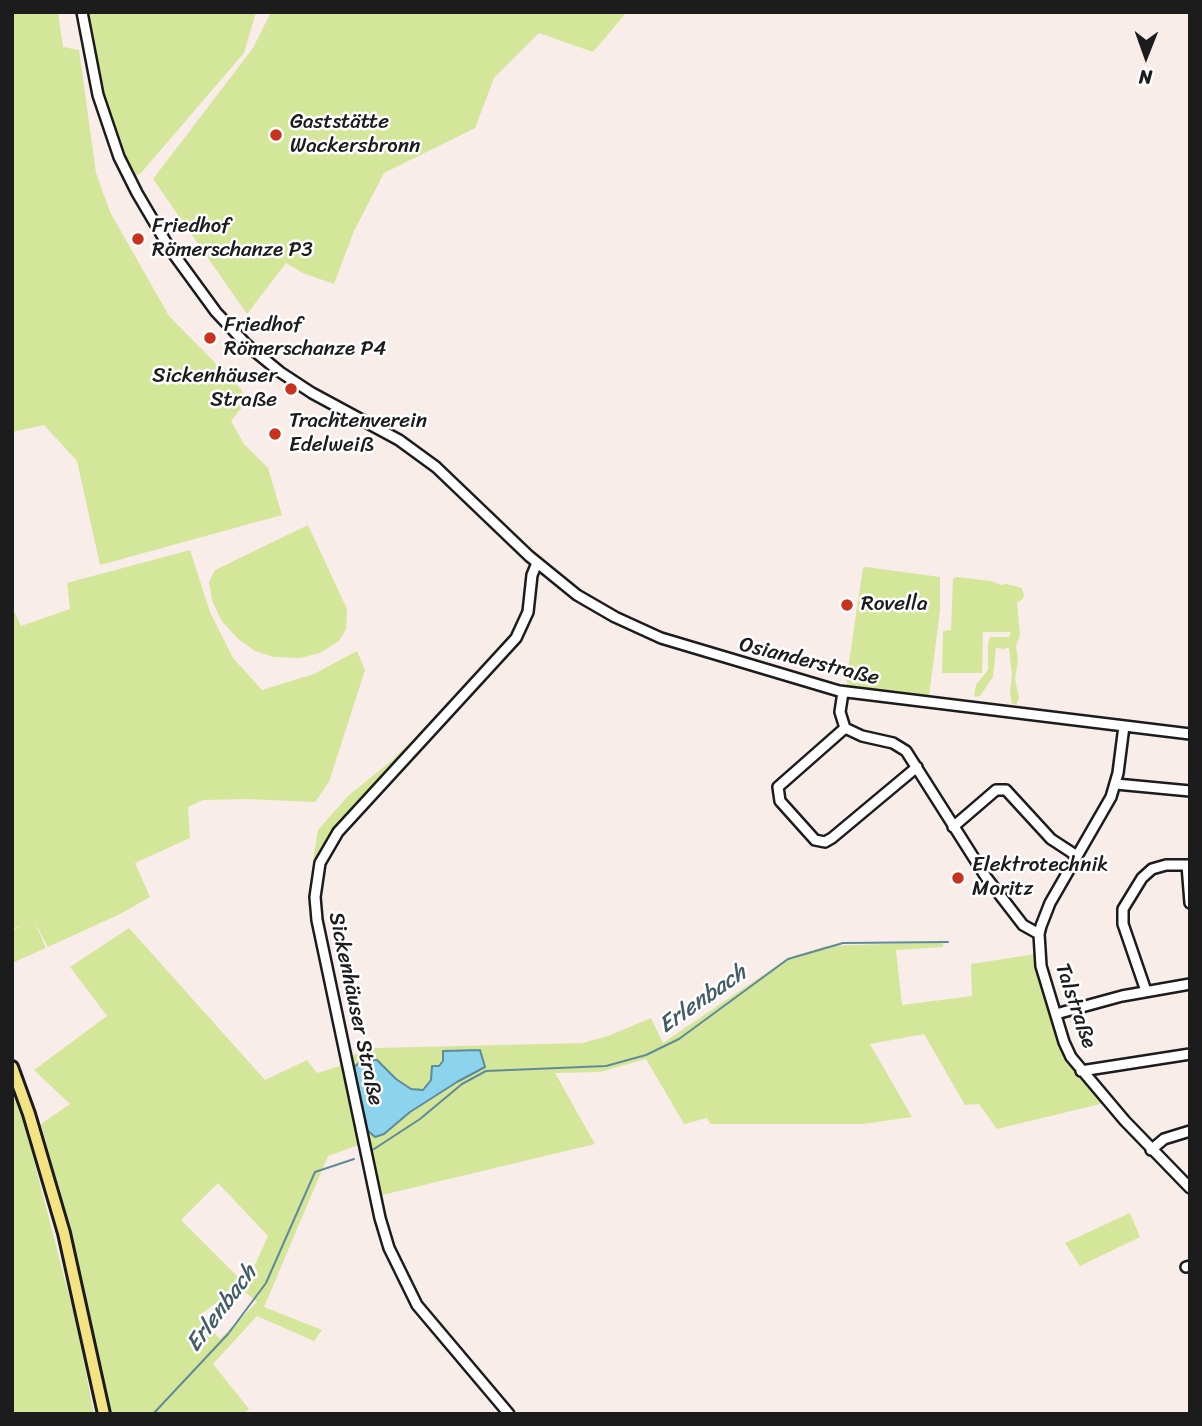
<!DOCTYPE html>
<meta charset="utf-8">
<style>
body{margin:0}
#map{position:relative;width:1202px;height:1426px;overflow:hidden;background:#f8ede9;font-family:Sriracha,sans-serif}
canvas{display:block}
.frame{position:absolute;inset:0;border:14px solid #1c1c1c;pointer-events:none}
.north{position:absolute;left:1111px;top:21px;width:70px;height:70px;-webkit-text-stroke:5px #fff;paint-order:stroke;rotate:181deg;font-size:19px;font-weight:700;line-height:28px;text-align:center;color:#1c1c1c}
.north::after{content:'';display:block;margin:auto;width:24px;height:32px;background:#1c1c1c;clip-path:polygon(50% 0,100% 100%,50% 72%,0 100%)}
</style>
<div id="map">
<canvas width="1202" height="1426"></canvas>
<div class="frame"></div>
<div class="north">N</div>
</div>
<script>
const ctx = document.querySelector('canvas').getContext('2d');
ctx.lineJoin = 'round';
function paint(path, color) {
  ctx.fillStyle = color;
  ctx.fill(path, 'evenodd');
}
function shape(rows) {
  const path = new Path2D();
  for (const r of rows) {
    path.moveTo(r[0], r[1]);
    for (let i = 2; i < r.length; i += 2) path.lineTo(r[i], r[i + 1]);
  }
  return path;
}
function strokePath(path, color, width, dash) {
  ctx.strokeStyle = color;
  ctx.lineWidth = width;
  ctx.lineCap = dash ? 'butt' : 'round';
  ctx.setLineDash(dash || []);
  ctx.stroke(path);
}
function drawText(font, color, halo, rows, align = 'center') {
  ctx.font = font + ' Sriracha,sans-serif';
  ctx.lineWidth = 5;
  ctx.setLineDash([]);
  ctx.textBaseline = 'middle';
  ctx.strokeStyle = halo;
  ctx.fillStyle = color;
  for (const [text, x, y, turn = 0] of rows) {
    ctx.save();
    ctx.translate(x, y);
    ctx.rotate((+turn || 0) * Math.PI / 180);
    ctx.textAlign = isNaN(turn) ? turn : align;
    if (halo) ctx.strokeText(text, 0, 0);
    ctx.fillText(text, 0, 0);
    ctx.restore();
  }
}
const green = shape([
 [12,12,58,12,63,47,79,50,96,173,110,212,169,316,241,389,246,402,231,421,244,444,268,468,282,515,100,565,77,461,44,425,12,432],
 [86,12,256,12,244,53,141,173,136,175,132,172,108,113],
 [271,12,627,12,593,52,539,33,494,78,475,128,384,173,354,231,334,284,303,273,286,263,247,314,153,179,253,48],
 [308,525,347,609,346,629,339,641,320,653,300,658,274,657,255,651,238,639,221,620,212,600,209,582,215,570],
 [190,550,210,612,233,658,262,690,314,674,357,651,365,670,329,782,315,802,248,799,203,800,188,807,190,838,135,863,150,897,122,913,48,947,34,921,46,948,12,963,12,930,22,926,12,929,12,607,21,626,70,609,67,583],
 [866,567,940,577,940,610,929,696,890,694,847,687,847,675,863,568],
 [956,577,991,581,1001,585,1006,584,1022,588,1024,596,1022,600,1017,602,1020,635,1016,646,1018,660,1015,679,1019,698,1016,705,1012,703,1010,694,1012,675,1009,647,1004,649,996,648,993,677,980,696,975,697,974,694,976,685,988,670,988,644,990,637,1009,637,1011,632,983,632,982,673,942,673,943,631,951,630,953,579],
 [433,728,344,823,320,863,313,861,318,830,348,796,391,761,417,736],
 [129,928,265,1080,307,1060,317,1073,340,1066,339,1060,374,1048,583,1043,608,1036,651,1018,663,1043,788,958,826,946,943,942,943,947,896,950,902,1005,972,996,971,964,1036,954,1079,1074,1104,1103,997,1129,979,1104,965,1105,924,1034,870,1044,912,1117,863,1124,710,1124,707,1118,684,1124,646,1059,600,1072,555,1073,595,1144,378,1196,367,1142,328,1156,264,1307,322,1330,314,1341,257,1316,213,1364,249,1409,243,1414,109,1414,70,1235,41,1124,70,1104,34,1070,107,1016,70,967],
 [218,1183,268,1236,246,1285,181,1220],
 [239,1287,257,1302,220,1339,198,1316],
 [12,1087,22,1115,76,1322,94,1414,12,1414],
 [1130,1213,1140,1237,1080,1266,1065,1243]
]);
const water = shape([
 [480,1050,485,1067,457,1082,410,1112,384,1134,375,1137,367,1130,354,1067,363,1060,377,1060,396,1079,411,1089,423,1090,431,1080,432,1066,439,1066,443,1061,443,1051,480,1050]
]);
const stream = shape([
 [371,1151,420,1119,462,1084,486,1071,606,1066,646,1055,679,1039,788,959,843,943,948,942],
 [153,1414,228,1334,266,1283,315,1172,354,1159]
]);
const minor = shape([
 [82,12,98,95,119,157,137,193,170,249,216,312,247,345,280,372,312,393,399,440,436,467,529,556,577,595,615,617,661,638,839,691,1190,734],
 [843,692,840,712,845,728,862,736,893,743,906,751,986,877,1023,925,1039,934],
 [1124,726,1118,773,1111,797,1050,903,1041,926,1039,934,1041,966,1064,1042,1071,1057,1125,1121,1190,1188],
 [845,728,778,787,780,801,815,840,825,842,832,838,917,767],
 [1116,784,1190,791],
 [953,827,996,790,1006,790,1051,839,1077,856],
 [1187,865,1190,903],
 [1146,991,1123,924,1123,909,1142,878,1152,869,1166,865,1190,865],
 [1056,1014,1122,996,1190,984],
 [1081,1071,1190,1054],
 [1151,1150,1164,1139,1190,1131],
 [1186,1267,1190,1266],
 [509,1414,417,1305,389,1248,380,1218,317,920,315,897,320,863,338,832,516,638,528,612,532,575,537,563]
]);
const major = shape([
 [12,1067,29,1114,64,1233,104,1414]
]);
const markers = [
 [276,135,7,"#c8321e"],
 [138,239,7,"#c8321e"],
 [210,338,7,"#c8321e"],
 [291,389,7,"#c8321e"],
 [275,434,7,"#c8321e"],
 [847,605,7,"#c8321e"],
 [958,878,7,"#c8321e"]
];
const poiNames = [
 ["Gaststätte",290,123],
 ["Wackersbronn",290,147],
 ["Friedhof",152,227],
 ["Römerschanze P3",152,251],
 ["Friedhof",224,326],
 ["Römerschanze P4",224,350],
 ["Sickenhäuser",277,377,"right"],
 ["Straße",277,401,"right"],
 ["Trachtenverein",289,422],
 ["Edelweiß",289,446],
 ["Rovella",861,605],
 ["Elektrotechnik",972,866],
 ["Moritz",972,890]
];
const streetNames = [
 ["Osianderstraße",809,662,14],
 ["Talstraße",1075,1006,71],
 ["Sickenhäuser Straße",355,1009,78]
];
const waterNames = [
 ["Erlenbach",703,1000,-35],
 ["Erlenbach",222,1309,-53]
];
paint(green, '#d4e69a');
paint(water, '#8cd3ed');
strokePath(water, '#5f8a99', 2);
strokePath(stream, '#5f8a99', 2);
strokePath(minor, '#1c1c1c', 14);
strokePath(major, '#1c1c1c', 16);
strokePath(minor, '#fff', 9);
strokePath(major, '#f4e382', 10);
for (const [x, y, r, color] of markers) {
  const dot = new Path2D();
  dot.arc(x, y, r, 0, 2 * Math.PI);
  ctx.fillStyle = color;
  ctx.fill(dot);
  strokePath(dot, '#fff', 2.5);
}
drawText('21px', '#1c1c1c', '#fff', poiNames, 'left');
drawText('21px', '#1c1c1c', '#fff', streetNames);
drawText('italic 23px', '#435c65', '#fff', waterNames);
</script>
